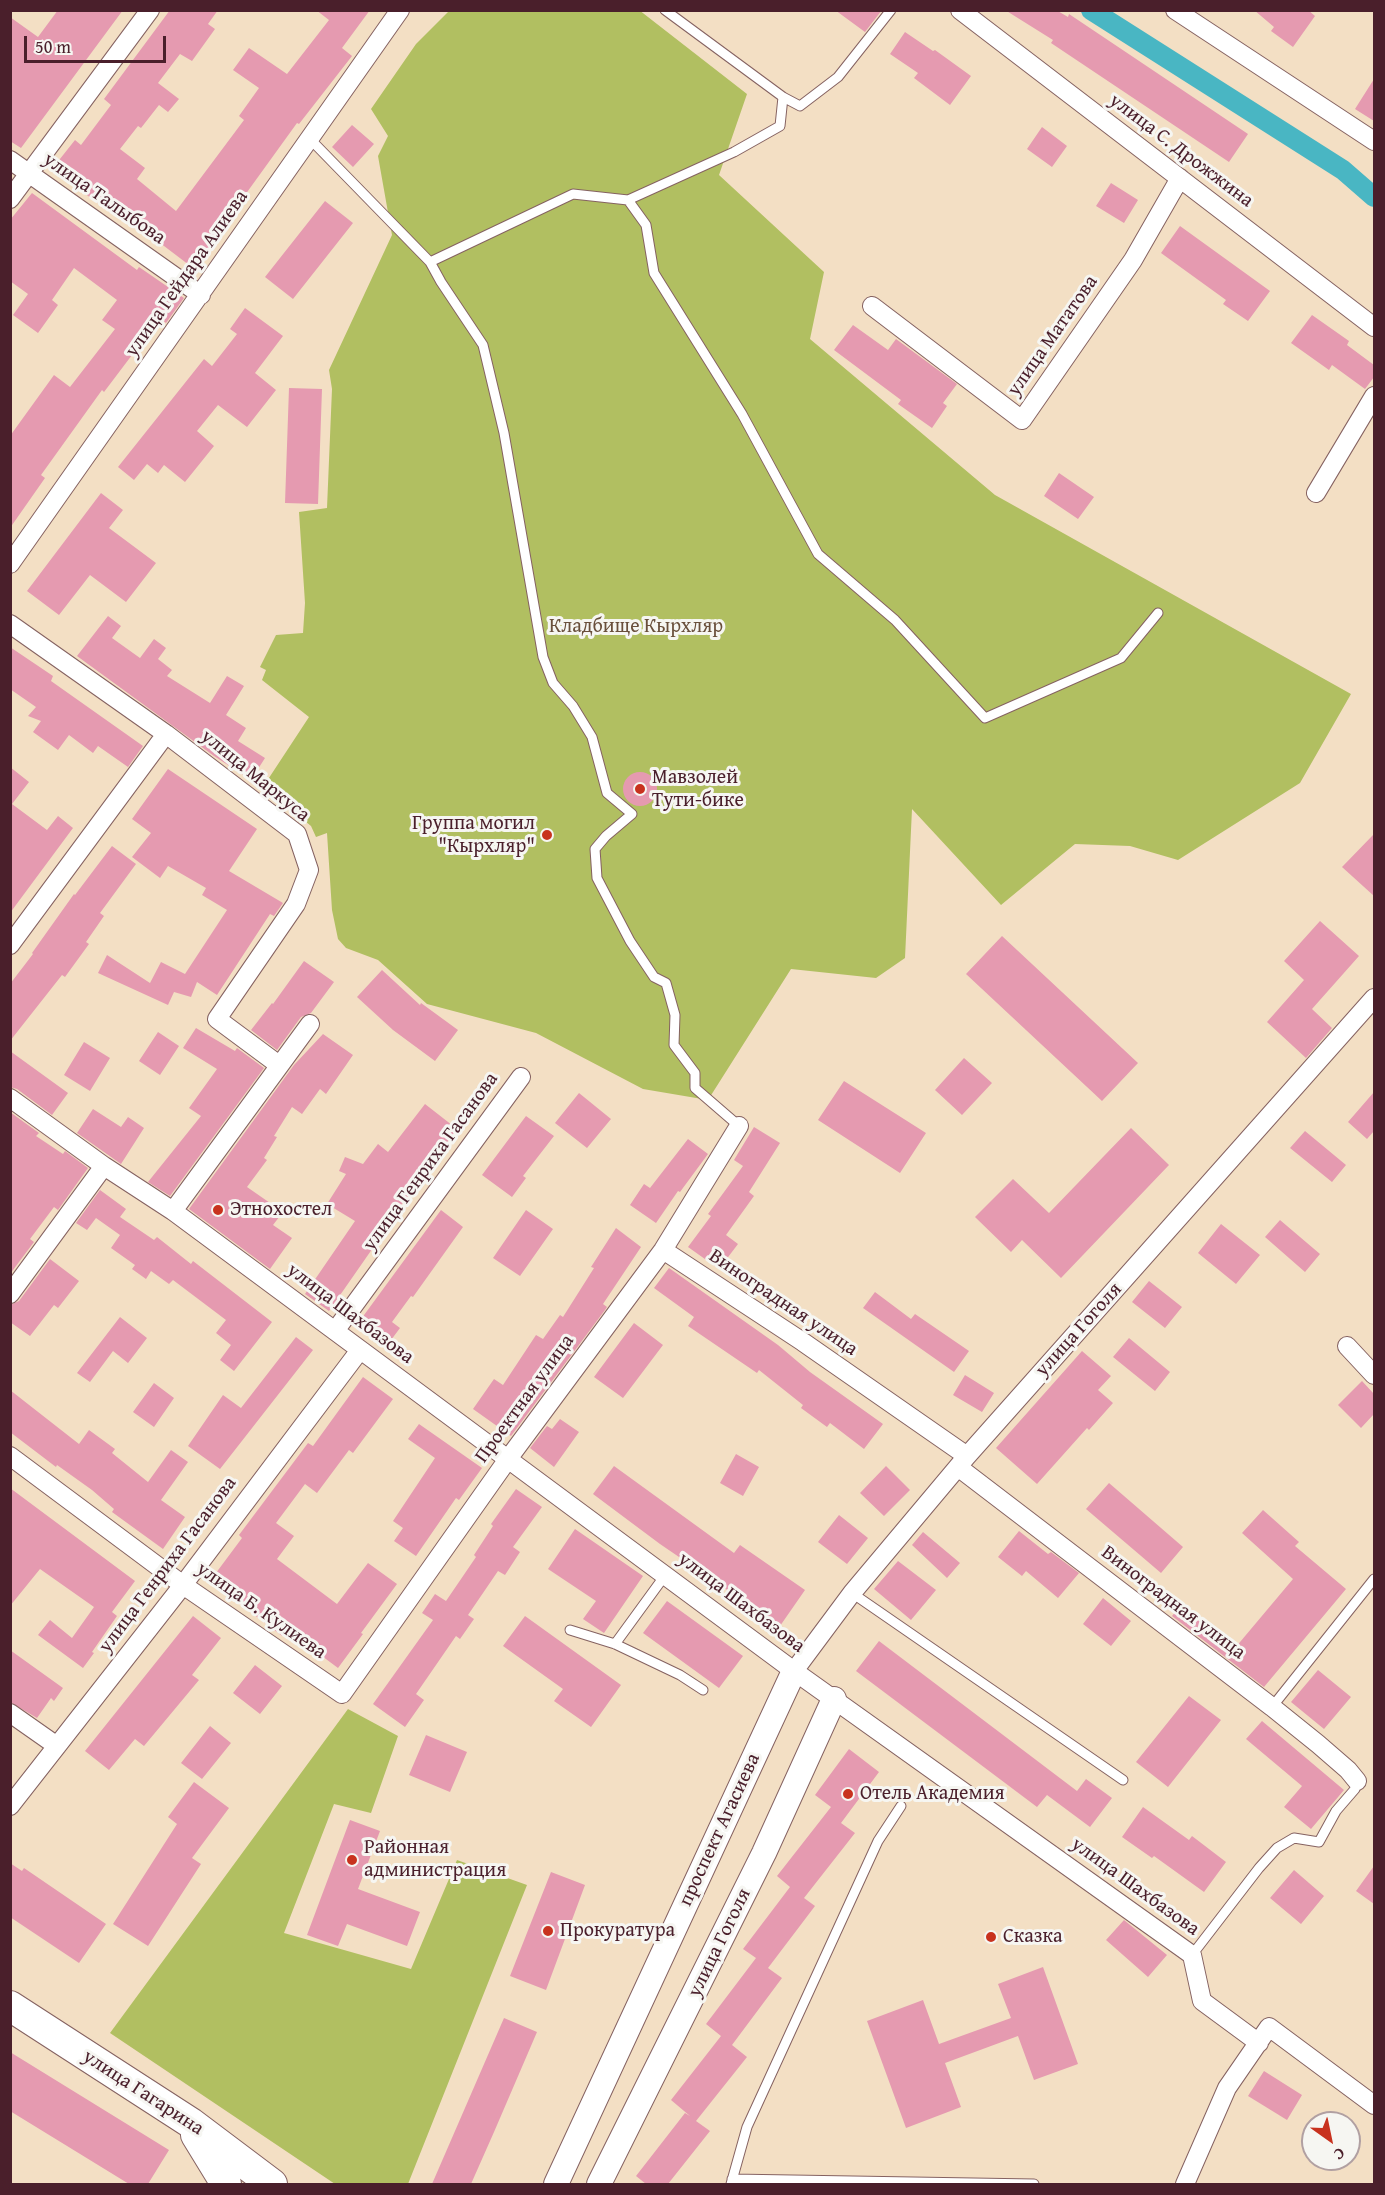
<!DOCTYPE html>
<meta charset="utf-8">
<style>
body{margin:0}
#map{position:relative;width:1385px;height:2195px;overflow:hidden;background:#f3dfc4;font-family:"Gentium Book Plus",serif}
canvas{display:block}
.frame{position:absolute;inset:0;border:12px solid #4a1f2b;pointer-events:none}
.north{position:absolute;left:1301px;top:2111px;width:60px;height:60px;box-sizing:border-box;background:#f6f6f2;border:2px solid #b1a0a2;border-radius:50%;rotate:147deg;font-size:16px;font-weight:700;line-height:24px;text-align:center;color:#4a1f2b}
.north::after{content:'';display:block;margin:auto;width:21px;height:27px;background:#c8321e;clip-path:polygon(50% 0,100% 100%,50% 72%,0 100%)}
.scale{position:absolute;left:24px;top:36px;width:142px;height:27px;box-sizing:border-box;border:3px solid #4a1f2b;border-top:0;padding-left:8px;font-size:18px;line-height:21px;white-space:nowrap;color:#4a1f2b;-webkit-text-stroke:4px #f6f6f2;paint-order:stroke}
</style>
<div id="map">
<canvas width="1385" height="2195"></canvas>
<div class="frame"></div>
<div class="north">С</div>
<div class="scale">50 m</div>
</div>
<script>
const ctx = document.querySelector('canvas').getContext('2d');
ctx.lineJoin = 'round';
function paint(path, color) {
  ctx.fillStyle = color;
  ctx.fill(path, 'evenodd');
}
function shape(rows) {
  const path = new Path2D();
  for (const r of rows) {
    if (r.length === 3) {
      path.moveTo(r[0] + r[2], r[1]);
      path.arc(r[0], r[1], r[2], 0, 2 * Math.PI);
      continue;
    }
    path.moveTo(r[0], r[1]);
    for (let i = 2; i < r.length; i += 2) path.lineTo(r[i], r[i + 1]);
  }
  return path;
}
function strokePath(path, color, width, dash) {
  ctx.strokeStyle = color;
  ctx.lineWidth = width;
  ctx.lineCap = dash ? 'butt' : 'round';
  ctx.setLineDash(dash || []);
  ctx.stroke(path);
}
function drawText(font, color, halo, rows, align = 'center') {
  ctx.font = font + ' "Gentium Book Plus",serif';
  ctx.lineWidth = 6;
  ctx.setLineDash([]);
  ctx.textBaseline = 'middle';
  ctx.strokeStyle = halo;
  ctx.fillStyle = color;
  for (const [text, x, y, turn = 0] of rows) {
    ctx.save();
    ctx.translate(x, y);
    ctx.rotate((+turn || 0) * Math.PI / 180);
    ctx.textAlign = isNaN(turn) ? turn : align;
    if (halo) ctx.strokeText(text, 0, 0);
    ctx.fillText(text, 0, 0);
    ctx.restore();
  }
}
const green = shape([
 [639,10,747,94,719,175,824,272,810,339,995,495,1351,694,1300,783,1178,860,1130,846,1075,844,1001,905,912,809,905,958,876,978,791,969,708,1100,643,1089,536,1033,427,1004,378,960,346,948,338,939,332,910,327,833,316,837,311,826,263,787,309,717,262,680,266,670,260,667,276,635,303,633,305,603,299,512,327,508,332,389,329,370,392,235,378,156,388,136,371,109,416,44,449,11],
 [348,1709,398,1736,371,1813,334,1804,284,1933,411,1969,457,1860,527,1885,408,2184,335,2184,110,2033]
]);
const canal = shape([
 [1091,10,1343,170,1374,197]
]);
const building = shape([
 [58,10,123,10,21,148,10,141,10,17,38,37],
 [170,10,218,10,208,24,215,29,192,61,180,54,158,83,179,99,168,112,159,105,141,128,138,126,120,149,145,168,137,179,176,211,244,120,239,116,259,88,233,70,249,48,287,74,329,20,316,10,370,10,342,48,352,56,299,124,297,123,245,195,218,234,219,235,193,268,114,208,111,213,52,169,75,140,81,145,111,105,104,99],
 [835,10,882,10,865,32],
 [1005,10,1056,10,1068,17,1069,14,1248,134,1229,162,1051,43,1053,40],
 [1254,10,1308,10,1315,16,1293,47,1271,31,1274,27],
 [905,32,933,51,935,50,971,76,950,105,914,78,918,73,890,54],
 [1374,79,1374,121,1355,109],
 [352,125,374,144,353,167,332,147],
 [1042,127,1067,146,1052,167,1027,149],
 [1111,183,1138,200,1124,223,1096,206],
 [32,193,137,270,139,267,184,298,166,323,160,318,104,392,102,390,41,475,45,478,10,528,10,436,54,375,70,387,115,329,102,320,117,300,74,268,52,300,58,305,38,333,13,315,28,294,10,281,10,220],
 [325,201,353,223,293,299,265,277],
 [1180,226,1270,291,1248,321,1223,304,1226,300,1161,253],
 [245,308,283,336,255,373,276,390,247,427,218,405,197,431,214,446,185,482,164,465,158,473,147,464,134,480,118,467,204,359,212,366,237,334,230,329],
 [1312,315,1349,341,1347,345,1374,365,1374,377,1365,389,1332,365,1329,370,1291,343],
 [853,325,888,350,896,339,957,384,943,403,947,406,932,428,898,404,901,400,834,350],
 [289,388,322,389,318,504,285,503],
 [1059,473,1094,497,1078,519,1044,496],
 [101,493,123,510,109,528,156,563,126,602,90,575,59,615,27,591],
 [108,616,121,626,112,638,140,658,154,639,166,648,158,659,172,670,167,676,210,703,227,676,244,686,226,715,246,728,238,741,265,758,251,780,214,756,77,656],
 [10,647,53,676,51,681,143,746,128,767,98,746,93,753,69,735,58,750,33,732,41,721,28,716,36,707,10,689],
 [10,767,29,782,12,804,47,830,58,816,73,828,10,913],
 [168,769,257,829,229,871,283,903,274,916,270,914,217,995,197,982,191,997,174,992,168,1005,98,973,107,955,150,983,161,962,185,974,227,910,202,895,206,888,168,866,160,878,132,857,151,833,132,819],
 [640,789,17],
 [1374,834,1374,896,1342,867],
 [112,846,136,864,100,913,104,916,86,942,89,944,65,977,62,975,10,1041,10,984,33,954,32,953,74,894,75,895],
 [1320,921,1359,956,1312,1009,1332,1028,1306,1058,1267,1022,1304,980,1284,961],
 [1002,936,1138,1063,1102,1101,966,974],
 [304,961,334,982,311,1013,301,1017,277,1050,251,1030,272,1003,273,1004],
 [382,970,420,1005,421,1003,458,1030,435,1061,393,1030,357,997],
 [196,1028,235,1051,237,1048,264,1068,170,1196,148,1182,201,1116,189,1108,217,1069,183,1048],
 [158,1032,179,1046,160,1075,139,1061],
 [323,1034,353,1055,326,1094,320,1089,302,1114,292,1107,274,1136,277,1137,264,1158,267,1160,247,1187,283,1212,273,1225,292,1238,270,1269,189,1209,294,1065],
 [84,1042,110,1058,90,1091,64,1075],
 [10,1051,68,1093,52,1115,17,1089,10,1087],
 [964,1058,992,1083,962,1115,935,1090],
 [844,1081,926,1133,900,1173,818,1120],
 [1374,1092,1374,1131,1367,1139,1348,1122],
 [579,1093,611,1119,587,1148,555,1123],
 [425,1104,457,1129,399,1208,400,1209,329,1311,305,1294,355,1221,327,1204,346,1174,339,1171,345,1157,363,1164,378,1144,388,1152],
 [93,1109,121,1127,128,1117,144,1128,121,1164,77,1133],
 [10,1112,39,1133,36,1136,63,1154,65,1151,88,1168,58,1210,54,1207,30,1239,34,1242,10,1274],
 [526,1116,554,1136,523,1176,526,1178,512,1197,482,1175],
 [754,1127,780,1143,749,1192,754,1196,726,1235,738,1244,719,1269,688,1247,711,1216,708,1214,743,1166,734,1160],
 [1131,1128,1169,1165,1061,1278,1022,1240,1011,1252,975,1217,1013,1179,1049,1213],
 [1305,1131,1346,1165,1332,1182,1290,1148],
 [688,1139,708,1154,680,1192,678,1191,656,1223,630,1205,644,1184,650,1188],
 [100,1190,126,1209,120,1217,154,1240,157,1237,191,1264,193,1261,272,1322,234,1371,220,1360,231,1345,216,1333,226,1320,173,1280,169,1284,151,1271,146,1279,132,1269,135,1265,111,1248,120,1235,96,1218,87,1230,76,1223],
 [441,1210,463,1227,413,1297,411,1296,392,1322,400,1328,391,1340,383,1334,378,1341,356,1326],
 [526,1210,553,1229,520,1276,493,1258],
 [1280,1220,1320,1254,1305,1272,1265,1237],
 [1221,1224,1260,1255,1236,1284,1198,1253],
 [616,1228,641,1247,603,1304,607,1307,605,1310,511,1436,473,1409,494,1379,503,1385,536,1335,543,1339,560,1315,563,1317,594,1268,591,1267],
 [50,1259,79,1281,58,1308,54,1305,30,1336,10,1322,10,1305,19,1301],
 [669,1268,778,1345,810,1372,883,1424,864,1449,830,1423,827,1427,801,1408,803,1405,759,1370,757,1373,688,1326,694,1317,654,1288],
 [1149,1281,1182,1307,1165,1328,1132,1302],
 [875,1292,911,1319,915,1314,969,1351,954,1372,863,1308],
 [120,1317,147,1338,128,1363,113,1351,90,1382,77,1373],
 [634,1323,663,1345,623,1398,594,1377],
 [296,1337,313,1350,220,1469,188,1446,223,1395,241,1408],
 [1129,1338,1170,1372,1155,1391,1113,1357],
 [1082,1351,1111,1376,1098,1390,1113,1403,1089,1430,1087,1428,1037,1484,996,1448],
 [965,1375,994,1393,982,1412,953,1395],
 [363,1377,393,1399,353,1453,349,1450,317,1493,305,1484,276,1523,294,1536,277,1559,337,1604,368,1563,397,1584,361,1633,363,1634,338,1668,287,1630,282,1636,210,1581,242,1538,239,1535,308,1443,313,1446],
 [1362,1381,1374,1394,1374,1414,1361,1428,1338,1405],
 [154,1383,174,1398,154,1427,133,1412],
 [10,1390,79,1444,89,1430,115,1449,112,1453,148,1482,171,1450,188,1462,161,1500,185,1517,163,1549,112,1512,114,1509,92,1490,57,1465,56,1467,10,1432],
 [560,1419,579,1432,554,1467,530,1448,547,1426,552,1429],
 [419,1424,482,1468,459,1500,456,1498,416,1556,394,1541,403,1528,393,1521,435,1458,408,1439],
 [736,1454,759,1467,743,1496,720,1483],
 [614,1466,734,1553,740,1545,805,1590,780,1626,660,1544,593,1494],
 [886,1466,910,1490,884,1516,860,1493],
 [1109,1483,1183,1547,1161,1573,1086,1509],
 [10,1488,135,1581,112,1612,117,1616,92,1652,94,1653,83,1668,38,1635,50,1620,72,1638,94,1607,40,1569,10,1606],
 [516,1489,542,1507,513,1547,520,1552,505,1575,498,1571,468,1615,474,1619,460,1639,456,1636,416,1694,424,1700,405,1727,373,1704,433,1620,422,1613,435,1594,446,1601,476,1557,474,1555,493,1526,491,1524],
 [1263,1510,1299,1542,1295,1546,1346,1589,1264,1687,1172,1616,1182,1604,1235,1648,1293,1579,1242,1533],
 [839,1515,868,1538,847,1564,818,1542],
 [575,1529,643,1576,604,1633,583,1619,596,1601,548,1569],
 [1019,1531,1048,1554,1051,1552,1079,1573,1058,1598,1026,1571,1022,1576,998,1557],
 [923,1532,960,1563,947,1578,912,1545],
 [898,1561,936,1590,911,1620,874,1589],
 [1103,1598,1131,1621,1111,1646,1083,1624],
 [667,1601,743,1656,719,1688,643,1633],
 [193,1616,221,1638,192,1675,199,1680,144,1746,135,1739,109,1770,85,1751],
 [525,1616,621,1685,591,1727,554,1701,563,1689,503,1646],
 [879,1641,1077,1791,1086,1779,1112,1798,1090,1827,1047,1795,1037,1807,856,1671],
 [10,1650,63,1688,54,1701,51,1698,37,1718,10,1702],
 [255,1665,282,1686,260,1714,233,1693],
 [1318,1670,1351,1697,1324,1729,1291,1702],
 [1189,1696,1221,1720,1168,1787,1136,1762],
 [1262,1721,1344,1790,1311,1829,1284,1807,1302,1786,1246,1739],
 [210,1726,231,1743,202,1779,181,1763],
 [426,1735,467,1752,450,1792,409,1775],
 [849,1749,879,1772,841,1823,855,1833,804,1898,815,1906,768,1968,782,1978,732,2045,747,2057,696,2121,710,2131,668,2184,646,2184,636,2176,685,2113,690,2116,671,2100,721,2036,706,2024,756,1958,743,1949,790,1887,777,1876,831,1807,815,1795],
 [194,1782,229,1808,192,1858,201,1864,148,1946,113,1924,177,1824,168,1817],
 [1143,1807,1189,1840,1192,1836,1226,1862,1204,1892,1154,1856,1152,1858,1122,1837],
 [350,1820,380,1831,358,1889,420,1912,407,1946,347,1924,338,1946,307,1935],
 [10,1863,22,1871,24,1868,106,1924,79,1963,10,1917],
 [1374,1866,1374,1904,1356,1891],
 [1294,1870,1324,1896,1301,1924,1270,1898],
 [551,1872,585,1885,546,1990,510,1976],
 [1124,1920,1167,1955,1148,1977,1106,1940],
 [1043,1967,1078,2064,1034,2080,1018,2036,945,2063,961,2107,906,2128,867,2021,923,2000,939,2044,1011,2018,998,1984],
 [504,2018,537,2032,494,2132,471,2184,432,2184],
 [10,2052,169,2150,148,2184,129,2184,10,2111],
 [1264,2071,1302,2095,1287,2120,1248,2096]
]);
const service = shape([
 [665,10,783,97],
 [310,139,430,262,573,194,628,200,734,152,780,126,783,97,800,106,838,77,891,10],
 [628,200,646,225,654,273,742,414,818,554,895,620,985,718,1121,658,1158,613],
 [430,262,441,282,483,345,504,433,543,657,553,683,573,706,592,737,607,793,632,814,606,836,595,849,597,878,630,941,654,977,666,983,675,1015,674,1045,695,1073,695,1088,739,1126],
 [852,1593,1123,1780],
 [570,1630,615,1644,680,1675,703,1690],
 [615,1644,666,1574],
 [1272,1707,1374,1579],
 [1192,1955,1259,1868,1277,1848,1294,1838,1319,1842,1336,1811,1355,1789,1357,1781],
 [732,2179,1034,2184],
 [731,2184,747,2127,878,1841,901,1806]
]);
const minor = shape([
 [960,10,1374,327],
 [1175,10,1374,141],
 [10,160,201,295],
 [10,199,150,10],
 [872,306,1022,420,1133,260,1180,178],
 [1316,493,1374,396],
 [10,564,400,10],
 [10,624,166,734,297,834,309,870,296,904,217,1019,279,1065],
 [10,945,166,734],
 [10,1098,104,1166,173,1211,794,1671,1192,1955,1202,2001,1259,2043],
 [173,1211,310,1024],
 [663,1250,803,1342,967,1456],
 [10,1294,104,1166],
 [335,1331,521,1077],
 [1347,1346,1374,1375],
 [10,1456,183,1585,342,1694,508,1459,663,1250,739,1126],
 [958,1467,1272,1707,1318,1744,1348,1770,1357,1781],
 [794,1671,852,1593,967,1456,1374,998],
 [10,1713,57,1746],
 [10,1806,183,1585,360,1350],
 [1185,2184,1227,2088,1269,2027,1374,2105]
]);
const tertiary = shape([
 [556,2184,794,1671],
 [599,2184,764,1853,834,1699]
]);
const primary = shape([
 [10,2006,191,2123,272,2184],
 [196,2135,226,2184]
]);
const markers = [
 [640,789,6,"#c8321e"],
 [547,835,6,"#c8321e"],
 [218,1210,6,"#c8321e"],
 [848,1794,6,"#c8321e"],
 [352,1860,6,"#c8321e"],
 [548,1931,6,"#c8321e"],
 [991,1937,6,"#c8321e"]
];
const streetNames = [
 ["улица С. Дрожжина",1181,151,37],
 ["улица Талыбова",104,199,35],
 ["улица Гейдара Алиева",187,274,-55],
 ["улица Мататова",1053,336,-55],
 ["улица Маркуса",255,776,39],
 ["улица Генриха Гасанова",431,1162,-54],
 ["Виноградная улица",783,1303,34],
 ["улица Шахбазова",350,1314,37],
 ["улица Гоголя",1079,1330,-48],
 ["Проектная улица",525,1399,-54],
 ["улица Генриха Гасанова",168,1565,-53],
 ["улица Шахбазова",741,1603,37],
 ["Виноградная улица",1173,1603,37],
 ["улица Б. Кулиева",261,1611,35],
 ["проспект Агасиева",720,1830,-65],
 ["улица Шахбазова",1135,1887,36],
 ["улица Гоголя",720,1943,-64],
 ["улица Гагарина",143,2093,33]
];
const parkNames = [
 ["Кладбище Кырхляр",636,627]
];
const poiNames = [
 ["Мавзолей",652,778],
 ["Тути-бике",652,801],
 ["Группа могил",535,824,"right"],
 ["\"Кырхляр\"",535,847,"right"],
 ["Этнохостел",230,1210],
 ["Отель Академия",860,1794],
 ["Районная",364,1848],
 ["администрация",364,1871],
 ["Прокуратура",560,1931],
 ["Сказка",1003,1937]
];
paint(green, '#b1bf61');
strokePath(canal, '#49b6c3', 20);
paint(building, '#e59ab0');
strokePath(service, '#856261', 11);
strokePath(minor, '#856261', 20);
strokePath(tertiary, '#856261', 26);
strokePath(primary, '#856261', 32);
strokePath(service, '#fff', 9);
strokePath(minor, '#fff', 18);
strokePath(tertiary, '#fff', 24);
strokePath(primary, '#fff', 30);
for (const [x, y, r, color] of markers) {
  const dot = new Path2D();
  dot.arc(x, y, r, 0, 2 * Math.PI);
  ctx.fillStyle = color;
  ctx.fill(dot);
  strokePath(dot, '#f6f6f2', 2);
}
drawText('20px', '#4a1f2b', '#f6f6f2', streetNames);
drawText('20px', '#694f3b', '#f6f6f2', parkNames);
drawText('20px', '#4a1f2b', '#f6f6f2', poiNames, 'left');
</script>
